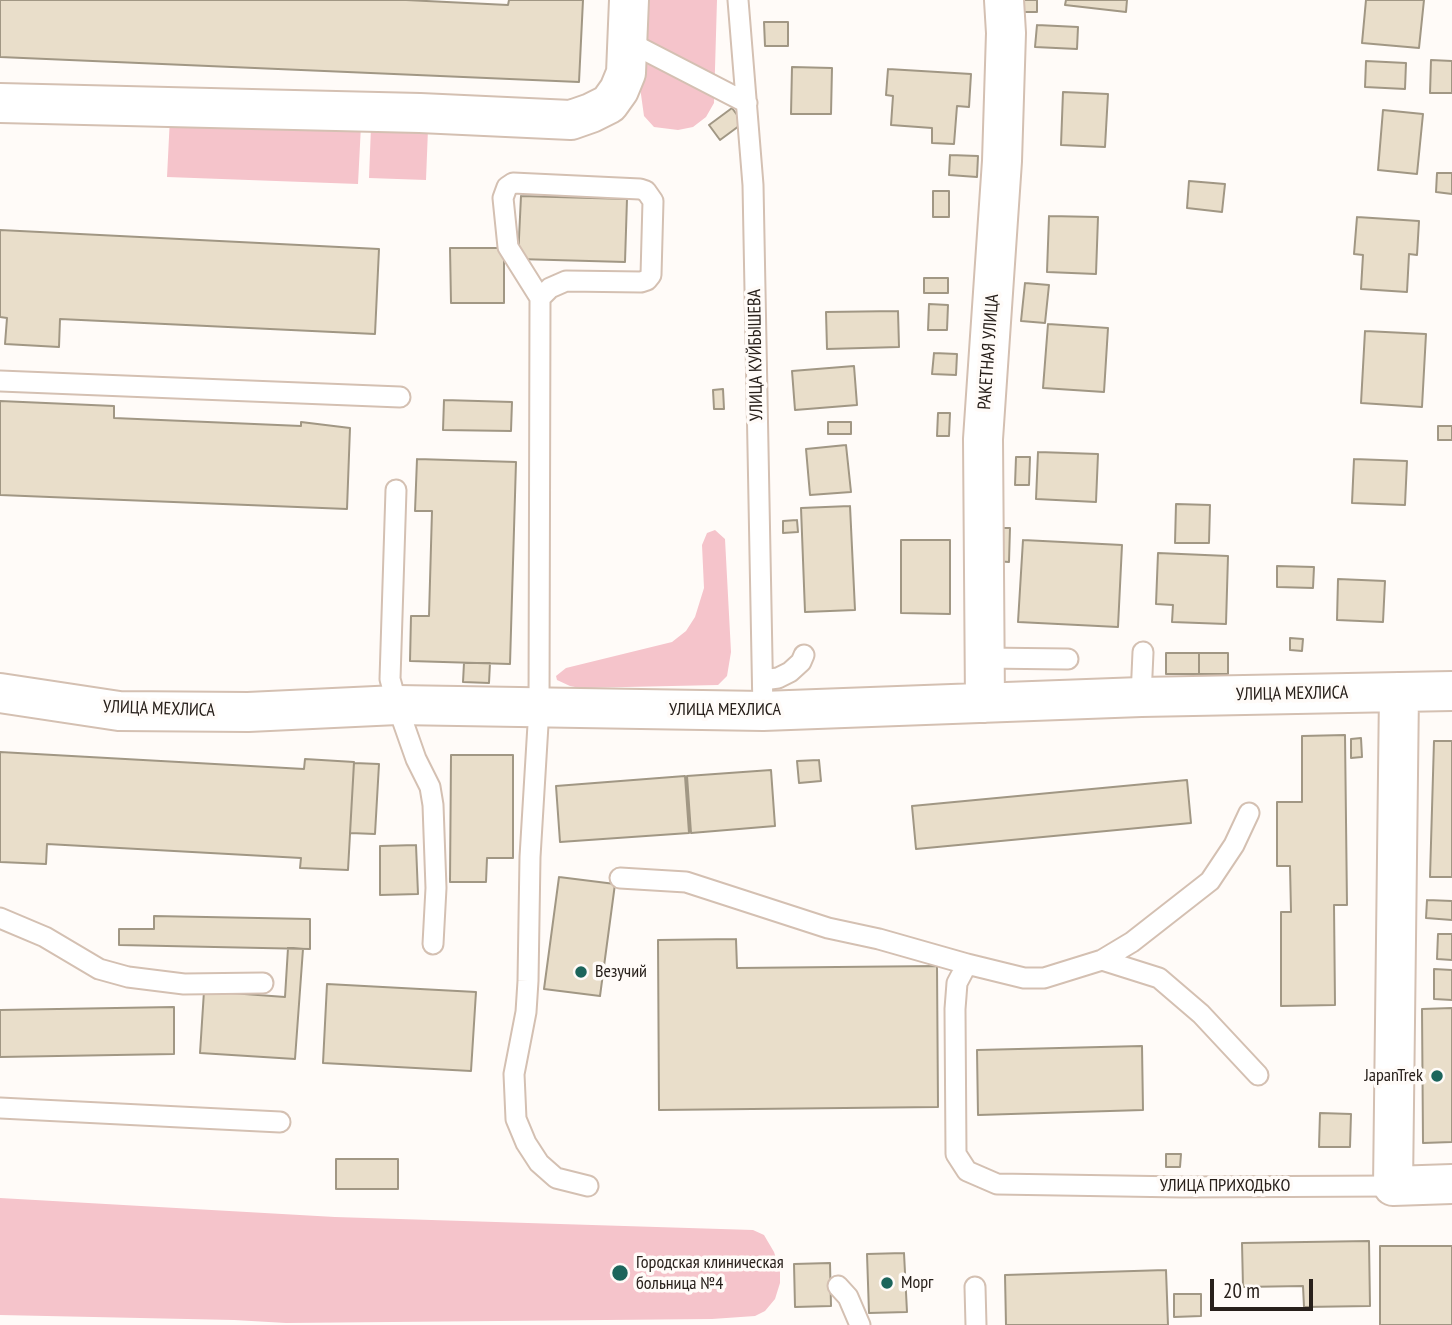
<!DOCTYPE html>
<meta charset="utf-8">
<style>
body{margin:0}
#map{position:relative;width:1452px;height:1325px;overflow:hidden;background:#fffbf8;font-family:"PT Sans Narrow",sans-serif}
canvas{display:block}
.scale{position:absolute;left:1210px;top:1279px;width:103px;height:32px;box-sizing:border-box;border:4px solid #28201b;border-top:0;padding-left:9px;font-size:21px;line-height:24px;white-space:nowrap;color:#28201b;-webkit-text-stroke:5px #fffbf8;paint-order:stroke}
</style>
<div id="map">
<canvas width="1452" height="1325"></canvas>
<div class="scale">20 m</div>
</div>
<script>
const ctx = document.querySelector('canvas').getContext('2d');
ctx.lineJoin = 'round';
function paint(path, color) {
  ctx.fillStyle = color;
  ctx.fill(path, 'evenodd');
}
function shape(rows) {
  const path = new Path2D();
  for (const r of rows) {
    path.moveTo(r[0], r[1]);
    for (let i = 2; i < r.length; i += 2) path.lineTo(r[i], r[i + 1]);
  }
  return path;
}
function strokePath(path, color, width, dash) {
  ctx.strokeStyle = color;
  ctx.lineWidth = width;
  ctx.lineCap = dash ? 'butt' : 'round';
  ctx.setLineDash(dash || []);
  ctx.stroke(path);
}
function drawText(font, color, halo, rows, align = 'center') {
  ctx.font = font + ' "PT Sans Narrow",sans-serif';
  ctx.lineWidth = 7;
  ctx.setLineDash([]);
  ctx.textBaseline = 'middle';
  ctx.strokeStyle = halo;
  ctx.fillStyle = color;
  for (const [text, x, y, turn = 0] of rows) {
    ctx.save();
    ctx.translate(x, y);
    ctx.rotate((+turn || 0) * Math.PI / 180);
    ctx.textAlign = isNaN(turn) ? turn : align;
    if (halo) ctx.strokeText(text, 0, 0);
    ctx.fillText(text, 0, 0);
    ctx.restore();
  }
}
const green = shape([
 [647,0,717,0,714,103,706,117,693,127,678,130,654,127,644,116,639,80],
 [170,117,361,125,358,184,167,177],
 [371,127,428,129,426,180,369,178],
 [715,530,725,539,731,652,727,676,718,685,580,688,570,686,557,680,556,676,566,668,672,642,686,631,695,617,704,588,702,545,707,533],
 [0,1198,335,1217,753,1230,764,1235,774,1252,780,1271,780,1283,775,1299,765,1311,755,1316,712,1319,286,1323,234,1320,0,1315]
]);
const building = shape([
 [0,0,406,0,508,5,509,0,583,0,579,82,0,57,0,0],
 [1024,0,1037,0,1037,12,1024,12,1024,0],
 [1066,0,1127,0,1126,12,1065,5,1066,0],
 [1366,0,1424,0,1419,48,1362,43,1366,0],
 [764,22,788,22,788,46,765,46,764,22],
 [1037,25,1078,27,1077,49,1035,47,1037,25],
 [1431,60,1452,61,1452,93,1430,93,1431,60],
 [1366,61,1406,63,1405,89,1365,87,1366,61],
 [792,67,832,68,831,114,791,114,792,67],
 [888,69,971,74,969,107,957,106,954,144,932,143,932,128,891,125,893,96,886,95,888,69],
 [1063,92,1108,94,1105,147,1061,145,1063,92],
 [732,108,743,123,720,140,709,125,732,108],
 [1383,110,1423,114,1417,174,1378,170,1383,110],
 [950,155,978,156,977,177,949,175,950,155],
 [1437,173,1452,173,1452,194,1436,192,1437,173],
 [1189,181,1225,184,1222,212,1187,208,1189,181],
 [933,191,949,191,949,217,933,217,933,191],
 [521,196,627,199,625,262,518,259,521,196],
 [1049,216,1098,217,1096,274,1047,272,1049,216],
 [1357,217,1419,221,1417,255,1409,254,1407,292,1361,289,1363,255,1354,254,1357,217],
 [0,230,379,249,375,334,60,319,59,347,5,344,7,318,0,317,0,230],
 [450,248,504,248,504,303,451,303,450,248],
 [924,278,948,278,948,293,924,293,924,278],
 [1025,283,1049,285,1045,323,1021,321,1025,283],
 [929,304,948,305,947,330,928,330,929,304],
 [898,311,899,347,827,349,826,312,898,311],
 [1048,324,1108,328,1104,392,1043,388,1048,324],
 [1365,331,1426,334,1422,407,1361,403,1365,331],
 [934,353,957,354,956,375,932,374,934,353],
 [854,366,857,405,795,410,792,371,854,366],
 [723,389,724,409,714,409,713,390,723,389],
 [444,400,512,402,511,431,443,430,444,400],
 [0,401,114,406,114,418,301,426,301,422,350,428,347,509,0,495,0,401],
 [938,413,950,413,949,436,937,436,938,413],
 [828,422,851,422,851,434,828,434,828,422],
 [1438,426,1452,426,1452,440,1438,440,1438,426],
 [846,445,851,492,810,495,806,449,846,445],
 [1038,452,1098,454,1096,502,1036,499,1038,452],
 [1016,457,1030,457,1029,485,1015,485,1016,457],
 [417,459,516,462,510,664,410,661,411,616,429,616,432,511,415,511,417,459],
 [1354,459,1407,461,1405,505,1352,503,1354,459],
 [1176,504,1210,505,1209,543,1175,543,1176,504],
 [850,506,855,610,805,612,801,508,850,506],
 [797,520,798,532,783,533,783,521,797,520],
 [994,528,1010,528,1009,562,994,561,994,528],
 [901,540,950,540,950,614,901,613,901,540],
 [1023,540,1122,545,1118,627,1018,622,1023,540],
 [1158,553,1228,556,1226,624,1172,622,1173,605,1156,604,1158,553],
 [1277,566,1314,567,1313,588,1277,587,1277,566],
 [1338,579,1385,581,1383,622,1337,620,1338,579],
 [1290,638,1303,639,1302,651,1290,650,1290,638],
 [1166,653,1199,653,1199,674,1166,674,1166,653],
 [1199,653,1228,653,1228,674,1199,674,1199,653],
 [464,663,490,663,489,683,463,682,464,663],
 [1345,735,1347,905,1334,905,1335,1005,1281,1006,1281,912,1291,912,1290,866,1277,866,1277,802,1302,802,1302,736,1345,735],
 [1361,738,1362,757,1351,758,1351,739,1361,738],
 [1434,741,1452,741,1452,877,1430,877,1434,741],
 [0,752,304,769,305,759,354,762,348,870,300,868,301,858,47,844,46,864,0,862,0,752],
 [451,755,513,755,513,858,487,858,486,882,450,882,451,755],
 [819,760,821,781,799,783,797,761,819,760],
 [354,763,379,764,375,834,350,833,354,763],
 [771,770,775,826,691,833,687,776,771,770],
 [685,776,689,833,560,842,556,786,685,776],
 [1187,780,1191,823,916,849,912,806,1187,780],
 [416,845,418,894,380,895,380,846,416,845],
 [559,877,615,884,600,996,544,989,559,877],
 [1427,900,1452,901,1452,920,1426,918,1427,900],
 [154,916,310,919,310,949,119,945,119,929,154,929,154,916],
 [1438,934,1452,934,1452,960,1437,959,1438,934],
 [736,939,737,968,937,966,938,1107,659,1110,658,940,736,939],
 [288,948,303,949,295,1059,200,1053,204,991,285,997,288,948],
 [1434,969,1452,970,1452,1000,1434,999,1434,969],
 [327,984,476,992,471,1071,323,1063,327,984],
 [174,1007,174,1054,0,1057,0,1010,174,1007],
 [1452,1008,1452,1142,1423,1143,1422,1009,1452,1008],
 [1142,1046,1143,1110,978,1115,977,1050,1142,1046],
 [1320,1113,1351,1114,1350,1147,1319,1147,1320,1113],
 [1166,1154,1181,1154,1180,1167,1166,1167,1166,1154],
 [336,1159,398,1159,398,1189,336,1189,336,1159],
 [1369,1241,1370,1306,1304,1307,1303,1286,1243,1287,1242,1243,1369,1241],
 [1380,1246,1452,1246,1452,1325,1380,1325,1380,1246],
 [904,1253,907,1312,869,1313,867,1254,904,1253],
 [830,1263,831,1306,795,1307,794,1264,830,1263],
 [1166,1270,1168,1325,1006,1325,1005,1275,1166,1270],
 [1174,1294,1201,1294,1201,1316,1174,1317,1174,1294]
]);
const service = shape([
 [738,0,753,185,763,711],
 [627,41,747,103],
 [540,298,508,247,503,198,507,187,513,183,640,189,646,191,653,201,651,275,647,280,641,282,566,281,550,288,540,298,539,708,530,857,528,981,526,1012,514,1074,516,1119,526,1143,539,1163,556,1178,588,1186],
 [0,381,400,397],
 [396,490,390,679,397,705,416,759,430,787,433,805,436,888,433,944],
 [984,658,1068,659],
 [763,680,778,678,790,672,801,662,804,655],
 [1141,697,1143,652],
 [1249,813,1234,845,1210,881,1132,942,1102,960,1044,978,1024,978,967,964,957,983,955,1009,956,1154,967,1171,997,1184,1182,1187,1393,1186],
 [620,878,686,882,828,928,879,939,967,964],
 [0,918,45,937,99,969,128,977,184,984,263,983],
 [1102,960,1159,978,1201,1014,1258,1075],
 [0,1108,280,1122],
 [838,1286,848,1297,860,1325],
 [975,1287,976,1325]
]);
const minor = shape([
 [0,103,420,113,571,120,591,113,609,104,619,90,626,73,629,0],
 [1399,692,1393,1186,1452,1184],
 [0,693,119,711,248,712,397,705,763,711,1141,697,1452,691],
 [985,703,983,439,1002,161,1006,33,1004,0]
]);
const markers = [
 [581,972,7,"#1c655b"],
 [1437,1076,7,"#1c655b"],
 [620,1273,9,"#1c655b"],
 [887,1283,7,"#1c655b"]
];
const streetNames = [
 ["РАКЕТНАЯ УЛИЦА",989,352,-86],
 ["УЛИЦА КУЙБЫШЕВА",756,355,-91],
 ["УЛИЦА МЕХЛИСА",1292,694,-1],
 ["УЛИЦА МЕХЛИСА",159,709,2],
 ["УЛИЦА МЕХЛИСА",725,710],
 ["УЛИЦА ПРИХОДЬКО",1225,1186]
];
const poiNames = [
 ["Везучий",595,972],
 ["JapanTrek",1423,1076,"right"],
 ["Городская клиническая",636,1263],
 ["больница №4",636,1284],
 ["Морг",901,1283]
];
paint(green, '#f5c4cb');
paint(building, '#e9deca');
strokePath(building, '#a19784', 2);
strokePath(service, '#d4c0b2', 23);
strokePath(minor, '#d4c0b2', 42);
strokePath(service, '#fff', 19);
strokePath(minor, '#fff', 38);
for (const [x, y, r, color] of markers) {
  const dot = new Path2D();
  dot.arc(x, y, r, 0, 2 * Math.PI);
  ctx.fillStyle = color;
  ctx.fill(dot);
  strokePath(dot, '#fffbf8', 2.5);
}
drawText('18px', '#28201b', '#fffbf8', streetNames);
drawText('18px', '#28201b', '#fffbf8', poiNames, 'left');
</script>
